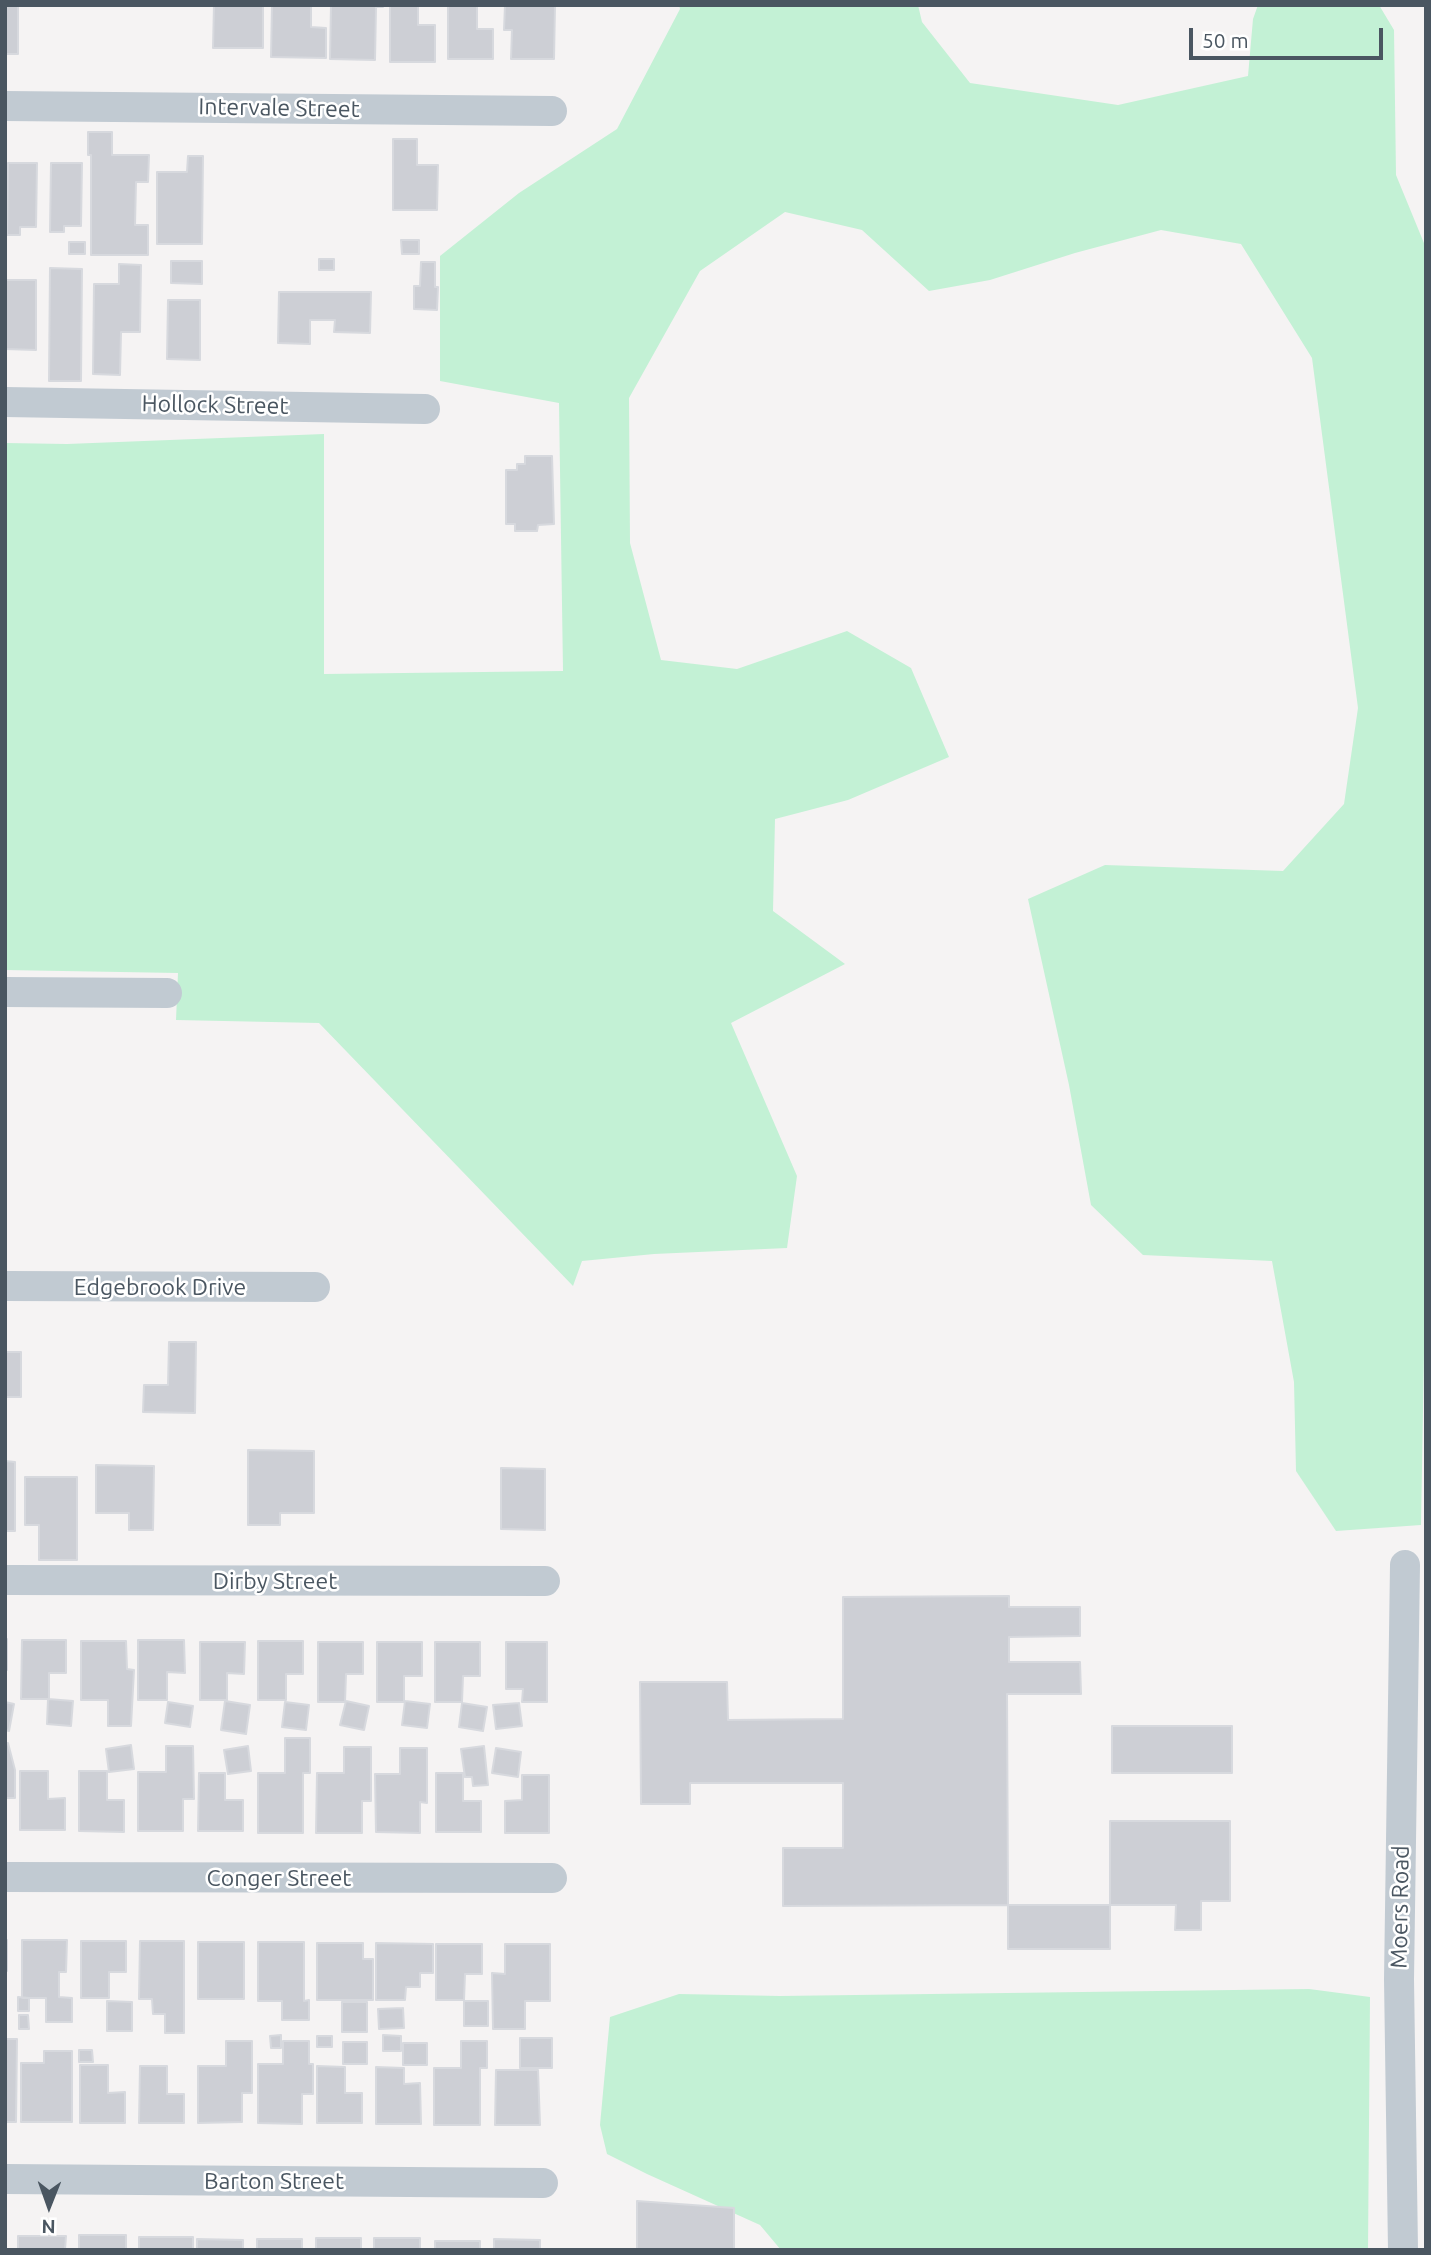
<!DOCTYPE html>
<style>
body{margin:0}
#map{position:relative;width:1431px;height:2255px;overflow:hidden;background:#f5f3f3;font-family:Ubuntu,sans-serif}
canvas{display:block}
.frame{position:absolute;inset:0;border:7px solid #4a5661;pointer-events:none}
.north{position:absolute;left:14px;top:2171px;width:70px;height:70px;-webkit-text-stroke:5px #fff;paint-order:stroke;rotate:181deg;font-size:19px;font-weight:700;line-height:28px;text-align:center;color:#4a5661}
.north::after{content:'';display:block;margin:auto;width:24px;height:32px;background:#4a5661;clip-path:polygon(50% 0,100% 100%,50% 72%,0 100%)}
.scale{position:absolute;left:1189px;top:28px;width:194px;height:32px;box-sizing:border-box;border:4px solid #4a5661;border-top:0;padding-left:9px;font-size:21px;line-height:24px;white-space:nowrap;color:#4a5661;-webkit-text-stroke:5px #fff;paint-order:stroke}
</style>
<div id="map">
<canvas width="1431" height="2255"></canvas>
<div class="frame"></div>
<div class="north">N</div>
<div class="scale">50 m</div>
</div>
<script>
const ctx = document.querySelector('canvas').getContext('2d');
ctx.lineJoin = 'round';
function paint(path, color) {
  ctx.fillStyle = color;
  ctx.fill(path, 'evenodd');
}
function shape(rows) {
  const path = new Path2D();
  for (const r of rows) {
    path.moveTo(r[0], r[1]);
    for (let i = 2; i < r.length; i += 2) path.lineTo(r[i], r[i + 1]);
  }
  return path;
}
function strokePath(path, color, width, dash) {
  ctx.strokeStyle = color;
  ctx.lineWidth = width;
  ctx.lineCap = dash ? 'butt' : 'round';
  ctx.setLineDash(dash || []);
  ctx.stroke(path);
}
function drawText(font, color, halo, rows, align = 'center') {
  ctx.font = font + ' Ubuntu,sans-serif';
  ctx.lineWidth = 5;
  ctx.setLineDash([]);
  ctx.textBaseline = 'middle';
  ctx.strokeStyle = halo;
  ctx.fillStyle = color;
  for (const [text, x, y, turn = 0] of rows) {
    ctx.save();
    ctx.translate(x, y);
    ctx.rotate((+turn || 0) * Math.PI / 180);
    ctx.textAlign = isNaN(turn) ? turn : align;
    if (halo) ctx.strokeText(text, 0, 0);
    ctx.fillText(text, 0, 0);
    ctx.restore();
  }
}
const green = shape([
 [679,5,918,5,922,22,970,83,1118,105,1248,76,1253,19,1258,5,1379,5,1394,30,1396,175,1426,248,1426,1238,1421,1525,1336,1531,1296,1471,1294,1382,1272,1261,1143,1255,1091,1205,1069,1085,1028,899,1105,865,1283,871,1344,804,1358,708,1312,358,1241,244,1161,230,1075,253,990,280,929,291,862,230,785,212,700,271,629,398,630,543,661,660,737,669,847,631,911,668,949,757,848,800,775,819,773,911,845,964,731,1023,797,1176,787,1248,654,1254,582,1261,573,1286,319,1023,176,1020,178,973,5,970,5,443,67,444,324,434,324,674,563,671,559,403,440,381,440,256,519,193,617,129,680,9],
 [1309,1989,1370,1997,1368,2250,781,2250,760,2225,647,2174,607,2154,600,2125,610,2017,679,1994,780,1996]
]);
const building = shape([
 [5,5,18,5,18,54,5,54,5,5],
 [214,5,263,5,263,48,213,48,214,5],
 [272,5,311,5,311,27,326,28,326,58,271,57,272,5],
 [331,5,383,5,383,7,376,7,375,60,330,59,331,5],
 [390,5,418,5,418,25,435,25,435,62,390,62,390,5],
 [448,5,477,5,477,29,493,29,493,59,448,59,448,5],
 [505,5,555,5,554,59,511,59,512,30,504,30,505,5],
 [88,132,112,132,112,155,149,155,148,182,136,182,135,225,148,225,148,255,91,255,91,155,88,155,88,132],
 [393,139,417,139,417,165,438,165,437,210,393,210,393,139],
 [188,156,203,156,202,244,157,244,157,172,187,172,188,156],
 [8,163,37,163,36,227,20,227,20,235,7,235,8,163],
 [51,163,82,163,81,226,64,226,64,232,50,232,51,163],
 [401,240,419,240,419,254,402,254,401,240],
 [69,242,85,242,85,254,69,254,69,242],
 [319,259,334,259,334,270,319,270,319,259],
 [171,261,202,261,202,284,171,283,171,261],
 [421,262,435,262,435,287,438,287,437,310,414,309,414,286,420,286,421,262],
 [119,264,141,265,140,332,121,332,120,375,93,374,94,284,119,284,119,264],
 [50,268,82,269,81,381,49,381,50,268],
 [5,280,36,280,36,350,5,349,5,280],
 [279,292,371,292,370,333,334,332,335,320,310,320,310,344,278,343,279,292],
 [168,300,200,300,200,360,167,359,168,300],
 [525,456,552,456,554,524,538,525,537,531,515,531,515,524,506,524,506,470,517,470,517,464,525,464,525,456],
 [169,1342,196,1342,195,1413,143,1412,144,1385,168,1385,169,1342],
 [5,1352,21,1352,21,1397,5,1397,5,1352],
 [248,1450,314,1451,314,1513,280,1513,280,1525,248,1525,248,1450],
 [5,1461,15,1462,15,1531,5,1531,5,1461],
 [96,1465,154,1466,153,1530,129,1530,129,1513,96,1513,96,1465],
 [501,1468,545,1469,545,1530,501,1529,501,1468],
 [25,1477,77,1477,77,1560,39,1560,39,1525,25,1525,25,1477],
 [1009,1596,1009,1607,1080,1607,1080,1636,1009,1637,1009,1662,1080,1662,1081,1694,1007,1694,1008,1905,783,1906,783,1848,843,1848,843,1783,690,1783,690,1804,641,1804,640,1682,727,1682,728,1720,843,1719,843,1597,1009,1596],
 [5,1639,7,1639,7,1670,5,1670,5,1639],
 [22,1640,66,1640,66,1673,49,1673,49,1699,21,1699,22,1640],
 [138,1640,184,1640,185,1673,167,1672,167,1700,138,1700,138,1640],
 [81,1641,126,1641,127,1669,134,1670,131,1726,108,1726,108,1700,81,1700,81,1641],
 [258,1641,303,1641,303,1674,286,1674,286,1700,258,1700,258,1641],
 [200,1642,245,1642,244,1674,227,1673,227,1700,200,1700,200,1642],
 [318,1642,363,1642,363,1674,346,1674,345,1702,318,1702,318,1642],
 [377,1642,422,1642,422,1676,404,1676,404,1702,377,1702,377,1642],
 [435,1642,480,1642,480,1676,463,1676,462,1702,435,1702,435,1642],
 [506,1642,547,1642,547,1702,522,1702,523,1689,506,1689,506,1642],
 [48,1699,73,1701,71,1726,47,1724,48,1699],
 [225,1701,250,1705,246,1734,221,1730,225,1701],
 [346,1701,369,1706,364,1730,340,1725,346,1701],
 [405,1701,430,1704,427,1728,402,1725,405,1701],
 [5,1702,14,1704,9,1731,5,1730,5,1702],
 [168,1702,193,1706,190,1727,165,1723,168,1702],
 [285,1702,309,1705,306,1730,282,1727,285,1702],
 [462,1703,487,1707,483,1731,459,1727,462,1703],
 [519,1703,522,1726,496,1729,493,1705,519,1703],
 [1112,1726,1232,1726,1232,1773,1112,1773,1112,1726],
 [285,1738,310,1738,310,1773,303,1773,303,1833,258,1833,258,1773,285,1773,285,1738],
 [8,1743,15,1770,15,1798,6,1798,5,1830,5,1744,8,1743],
 [131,1745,134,1769,109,1772,106,1749,131,1745],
 [166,1746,193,1746,194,1799,183,1799,183,1831,138,1831,138,1772,166,1772,166,1746],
 [248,1746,251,1771,228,1774,224,1750,248,1746],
 [484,1746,488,1785,473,1786,472,1777,465,1777,461,1749,484,1746],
 [344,1747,371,1747,371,1801,362,1801,362,1833,316,1833,317,1773,344,1773,344,1747],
 [400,1748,427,1748,427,1803,420,1802,420,1833,376,1832,375,1774,400,1774,400,1748],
 [496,1748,521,1752,518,1777,492,1773,496,1748],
 [20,1771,48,1771,48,1799,65,1798,65,1830,20,1830,20,1771],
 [79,1771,107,1771,107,1800,124,1800,124,1832,79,1831,79,1771],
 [199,1773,225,1773,225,1800,243,1800,243,1831,198,1831,199,1773],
 [436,1773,463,1773,463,1801,481,1801,481,1832,436,1832,436,1773],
 [522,1775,549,1775,549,1833,505,1833,505,1801,522,1800,522,1775],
 [1110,1821,1230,1821,1230,1901,1201,1901,1201,1930,1175,1930,1176,1905,1110,1905,1110,1821],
 [1008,1905,1110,1905,1110,1949,1008,1949,1008,1905],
 [5,1940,7,1940,7,1971,5,1971,5,1940],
 [22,1940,67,1940,66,1972,59,1972,59,1997,72,1998,72,2022,46,2022,46,1998,22,1998,22,1940],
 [81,1941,126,1941,126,1972,109,1972,109,1998,81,1998,81,1941],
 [140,1941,184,1941,184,2033,165,2033,165,2014,153,2014,152,1999,139,1999,140,1941],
 [198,1942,244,1942,244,1999,198,1999,198,1942],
 [258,1942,304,1942,304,2001,309,2000,309,2020,282,2020,282,2001,258,2001,258,1942],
 [317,1943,363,1943,363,1959,373,1959,373,2000,317,2000,317,1943],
 [376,1943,433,1944,433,1973,420,1973,420,1987,406,1987,405,2000,376,2000,376,1943],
 [436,1944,482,1944,482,1974,465,1974,464,2000,436,2000,436,1944],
 [505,1944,550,1944,550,2001,525,2001,525,2029,493,2029,492,1973,505,1974,505,1944],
 [18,1997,29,1998,29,2011,18,2011,18,1997],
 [107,2001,132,2002,132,2031,107,2031,107,2001],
 [464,2001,488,2001,488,2026,464,2026,464,2001],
 [342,2002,367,2002,367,2032,342,2032,342,2002],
 [403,2008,404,2028,379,2029,378,2009,403,2008],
 [19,2015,28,2015,29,2029,19,2029,19,2015],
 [281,2035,281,2048,271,2048,270,2036,281,2035],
 [383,2035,401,2036,401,2051,383,2051,383,2035],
 [317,2036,332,2036,332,2047,317,2047,317,2036],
 [520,2038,552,2038,552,2068,520,2068,520,2038],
 [5,2039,17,2039,16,2122,5,2122,5,2039],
 [226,2041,252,2041,252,2093,242,2093,242,2122,198,2123,198,2066,226,2066,226,2041],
 [283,2041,309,2041,309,2064,313,2064,313,2094,302,2094,302,2124,258,2123,258,2064,283,2064,283,2041],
 [461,2041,487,2041,487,2068,480,2068,480,2125,434,2125,434,2068,461,2068,461,2041],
 [343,2042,367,2042,367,2064,343,2064,343,2042],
 [403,2043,427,2043,427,2065,403,2065,403,2043],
 [79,2050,92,2050,93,2062,79,2062,79,2050],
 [44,2051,72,2051,72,2122,21,2122,21,2063,44,2063,44,2051],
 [80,2065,108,2065,108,2093,125,2092,125,2123,80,2123,80,2065],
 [140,2066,167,2066,167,2094,184,2094,184,2123,139,2123,140,2066],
 [317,2066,345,2067,345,2093,362,2093,362,2123,317,2123,317,2066],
 [376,2067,404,2068,404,2084,420,2083,421,2124,376,2124,376,2067],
 [496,2070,538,2070,540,2125,495,2125,496,2070],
 [637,2201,734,2208,734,2250,637,2250,637,2201],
 [79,2235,126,2235,126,2250,79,2250,79,2235],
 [18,2236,66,2236,65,2250,18,2250,18,2236],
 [139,2237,193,2237,193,2250,139,2250,139,2237],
 [316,2238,361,2238,361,2250,316,2250,316,2238],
 [374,2238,420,2238,420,2250,374,2250,374,2238],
 [197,2239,243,2240,243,2250,197,2250,197,2239],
 [257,2239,302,2239,302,2250,257,2250,257,2239],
 [494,2239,540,2240,540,2250,494,2250,494,2239],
 [435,2241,480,2241,480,2250,435,2250,435,2241]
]);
const minor = shape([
 [5,106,552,111],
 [5,402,425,409],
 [5,992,167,993],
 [5,1286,315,1287],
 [5,1580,545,1581],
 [5,1877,552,1878],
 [5,2179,543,2183],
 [1403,2250,1399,1979,1405,1565]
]);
const streetNames = [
 ["Intervale Street",279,108,1],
 ["Hollock Street",215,405,1],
 ["Edgebrook Drive",160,1287],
 ["Dirby Street",275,1581],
 ["Conger Street",279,1878],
 ["Moers Road",1400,1907,-89],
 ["Barton Street",274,2181]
];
paint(green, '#c3f1d5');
paint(building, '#cdcfd5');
strokePath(building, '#d7d9de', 2);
strokePath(minor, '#c1cad2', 30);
drawText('23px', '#4a5661', '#fff', streetNames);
</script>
